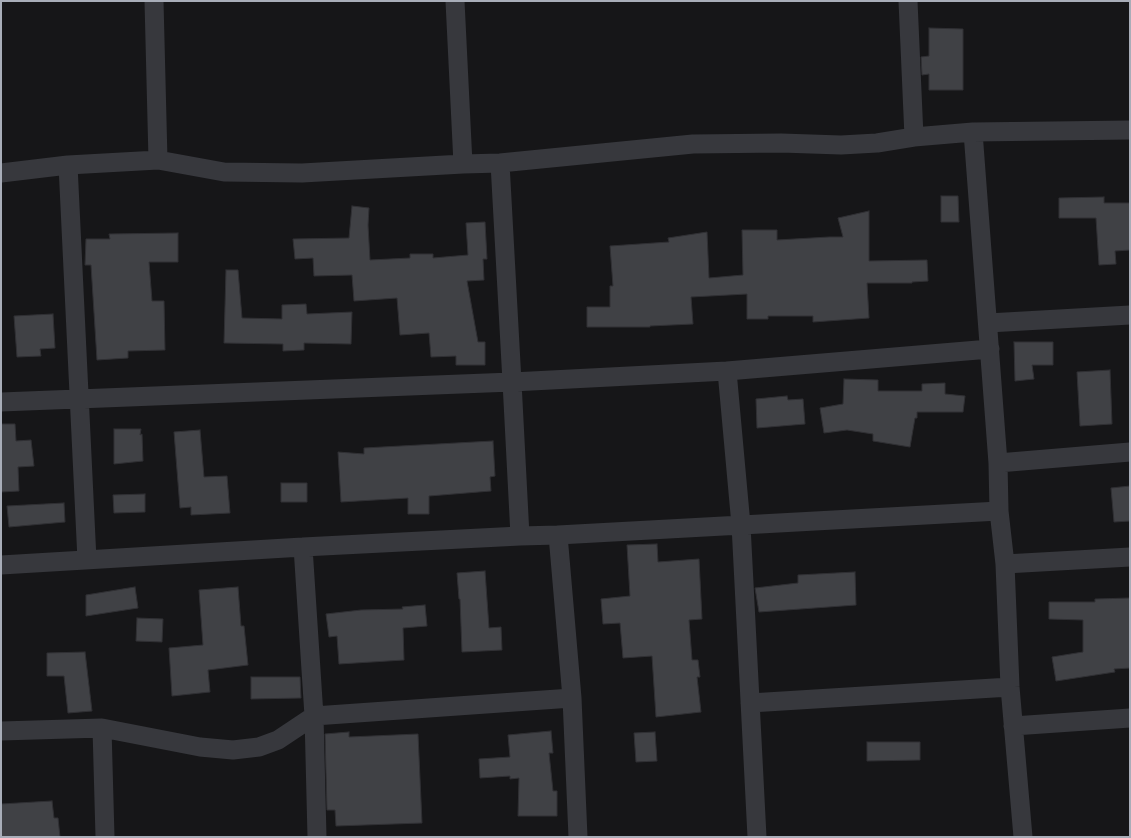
<!DOCTYPE html>
<style>
body{margin:0}
#map{position:relative;width:1131px;height:838px;overflow:hidden;background:#161618;font-family:Helvetica,sans-serif}
canvas{display:block}
.frame{position:absolute;inset:0;border:2px solid #a8adb8;pointer-events:none}
</style>
<div id="map">
<canvas width="1131" height="838"></canvas>
<div class="frame"></div>
</div>
<script>
const ctx = document.querySelector('canvas').getContext('2d');
ctx.lineJoin = 'round';
function paint(path, color) {
  ctx.fillStyle = color;
  ctx.fill(path, 'evenodd');
}
function shape(rows) {
  const path = new Path2D();
  for (const r of rows) {
    path.moveTo(r[0], r[1]);
    for (let i = 2; i < r.length; i += 2) path.lineTo(r[i], r[i + 1]);
  }
  return path;
}
function strokePath(path, color, width, dash) {
  ctx.strokeStyle = color;
  ctx.lineWidth = width;
  ctx.lineCap = dash ? 'butt' : 'round';
  ctx.setLineDash(dash || []);
  ctx.stroke(path);
}
const building = shape([
 [929,28,963,29,963,90,929,90,929,74,922,75,921,57,929,56,929,28],
 [941,196,958,196,959,222,941,222,941,196],
 [1104,197,1104,203,1130,203,1130,250,1115,251,1116,264,1099,265,1096,218,1059,218,1059,198,1104,197],
 [352,206,369,208,368,225,370,260,410,258,410,254,433,254,433,258,468,255,466,223,485,222,487,259,483,259,484,280,467,281,478,342,485,342,485,365,456,365,456,356,431,357,429,333,400,335,397,298,354,301,352,275,314,276,313,258,295,259,293,239,349,238,352,206],
 [869,211,869,261,927,260,928,281,912,282,912,283,867,283,869,318,813,322,813,316,768,316,768,319,747,319,747,294,691,297,693,324,650,326,650,327,587,327,587,307,610,307,610,286,613,286,610,246,669,242,668,238,707,232,709,278,743,275,742,230,777,230,777,240,829,237,843,237,838,218,869,211],
 [178,233,178,262,149,262,152,301,164,301,165,350,128,351,128,358,97,360,91,265,85,265,86,239,110,239,109,234,178,233],
 [226,270,238,270,242,318,282,319,282,305,306,304,307,314,352,312,351,344,304,343,304,350,283,351,283,344,224,343,226,270],
 [53,314,55,348,40,349,41,356,17,357,14,316,53,314],
 [1014,342,1053,342,1053,365,1032,365,1034,379,1015,381,1014,342],
 [1110,370,1112,424,1080,426,1077,372,1110,370],
 [844,379,878,380,878,391,922,391,922,384,945,383,945,394,965,396,963,412,917,412,917,418,915,418,910,447,873,441,873,434,847,430,824,433,820,408,843,404,844,379],
 [787,396,788,400,803,399,805,424,757,428,756,399,787,396],
 [1,424,15,424,16,441,31,440,34,466,18,467,19,491,1,492,1,424],
 [114,429,141,429,140,435,142,434,143,461,114,464,114,429],
 [200,430,204,477,227,476,230,513,191,515,191,507,180,508,174,432,200,430],
 [493,441,495,476,490,477,491,491,429,496,429,514,408,514,408,498,341,502,338,452,364,454,364,448,493,441],
 [281,483,307,483,307,502,281,502,281,483],
 [1130,486,1130,521,1114,522,1111,488,1130,486],
 [145,494,145,512,114,513,113,495,145,494],
 [64,503,65,522,9,527,7,506,64,503],
 [657,544,658,562,699,559,702,619,689,620,692,660,698,660,700,677,697,677,701,712,656,717,652,656,623,658,620,623,603,624,601,599,630,596,627,545,657,544],
 [485,571,489,628,501,627,502,650,462,652,460,599,459,599,457,573,485,571],
 [855,572,856,605,759,612,755,588,798,583,798,575,855,572],
 [135,587,138,608,86,616,86,595,135,587],
 [238,587,241,626,244,626,248,665,208,670,210,692,172,696,169,648,203,645,199,590,238,587],
 [1130,598,1130,668,1114,669,1115,672,1056,681,1052,657,1083,652,1083,620,1049,619,1049,602,1095,602,1095,599,1130,598],
 [425,605,427,626,403,628,404,660,339,664,337,636,329,637,326,614,361,610,403,609,402,607,425,605],
 [137,618,163,619,162,642,136,641,137,618],
 [85,652,92,711,68,713,64,676,47,676,47,653,85,652],
 [251,677,300,677,301,698,251,699,251,677],
 [551,731,553,753,549,753,553,791,557,791,557,816,518,816,519,778,510,779,510,776,480,778,479,759,510,757,508,735,551,731],
 [349,732,349,737,418,734,422,823,336,826,335,810,327,810,325,734,349,732],
 [655,732,657,761,636,762,634,733,655,732],
 [867,742,920,742,920,760,867,761,867,742],
 [52,801,54,818,58,818,60,837,1,837,1,804,52,801]
]);
const street = shape([
 [154,1,158,160],
 [455,1,463,164],
 [908,1,914,137],
 [973,132,998,463,999,511,1005,564,1010,687,1023,837],
 [500,163,512,382,520,536],
 [68,165,87,560],
 [1,173,68,165,158,160,224,172,302,173,463,164,500,163,693,144,781,143,841,145,877,143,914,137,973,132,1130,130],
 [988,323,1130,315],
 [727,371,741,525,757,837],
 [1,402,512,382,727,371,990,349],
 [998,463,1130,452],
 [558,535,572,698,578,837],
 [303,547,314,716,317,837],
 [1005,564,1130,557],
 [1,565,303,547,520,536,558,535,999,511],
 [750,703,1010,687],
 [1013,726,1130,718],
 [102,728,105,837],
 [1,731,102,728,200,747,233,750,259,747,278,740,314,716,572,698]
]);
paint(building, '#404145');
strokePath(building, '#303034', 1);
strokePath(street, '#37383d', 19);
</script>
